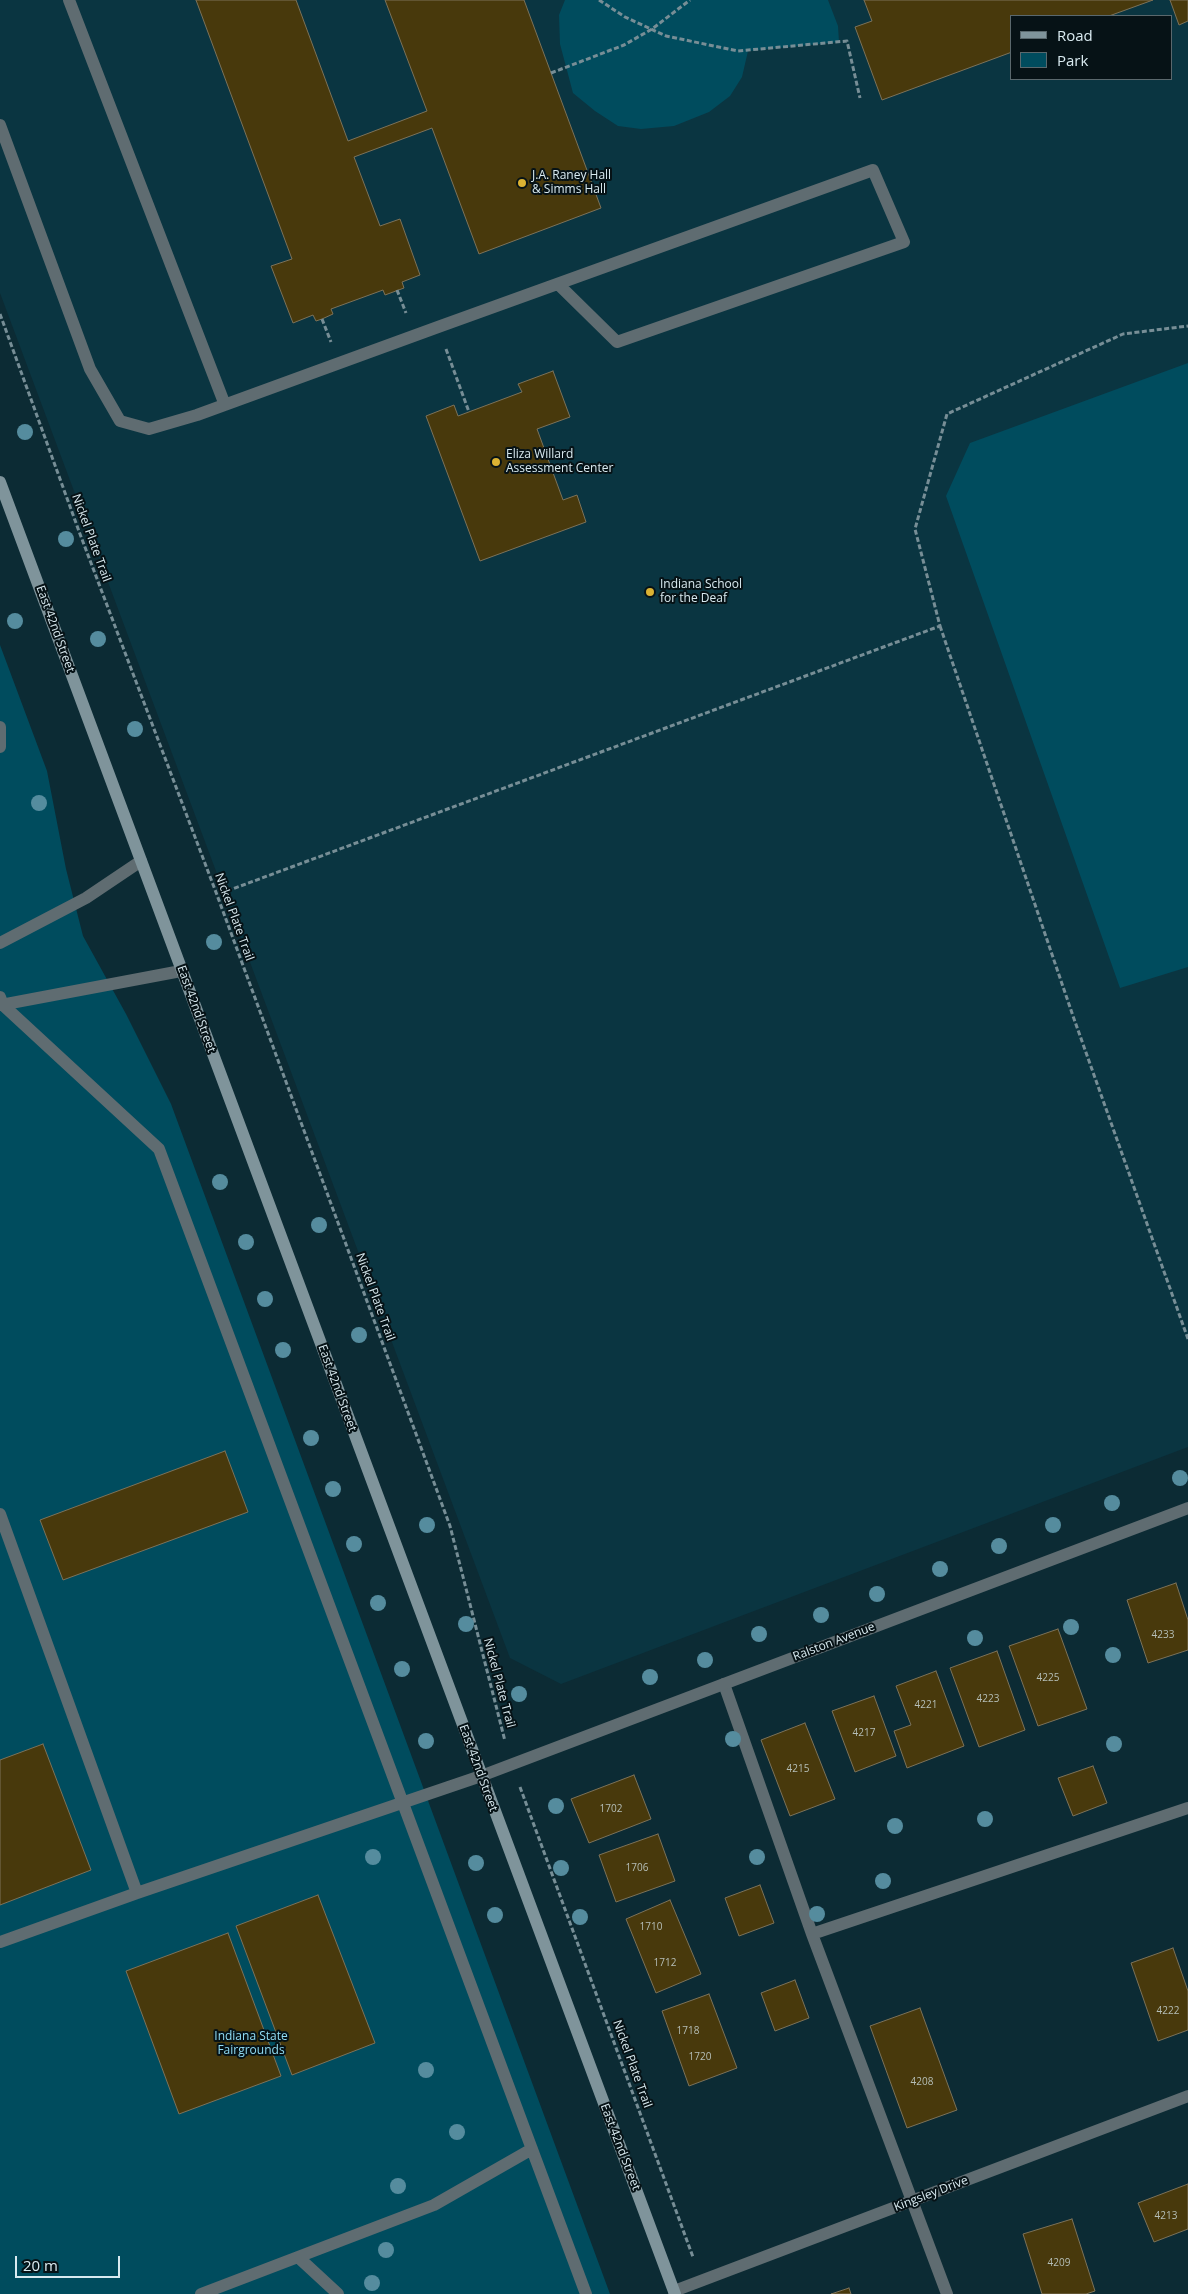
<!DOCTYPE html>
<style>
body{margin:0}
#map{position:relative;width:1188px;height:2294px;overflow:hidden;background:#0c2b34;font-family:"Open Sans",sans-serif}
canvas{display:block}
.legend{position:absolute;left:1010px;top:15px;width:162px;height:65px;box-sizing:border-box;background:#061216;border:1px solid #5a686d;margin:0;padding:6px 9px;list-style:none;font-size:15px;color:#d9eaf0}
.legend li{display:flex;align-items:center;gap:10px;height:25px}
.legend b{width:25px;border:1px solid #5a686d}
.scale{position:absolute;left:15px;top:2256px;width:105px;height:22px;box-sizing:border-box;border:2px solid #d9eaf0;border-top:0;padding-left:6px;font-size:15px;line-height:18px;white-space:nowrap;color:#d9eaf0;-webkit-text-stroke:4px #061216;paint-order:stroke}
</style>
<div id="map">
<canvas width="1188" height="2294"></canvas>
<ul class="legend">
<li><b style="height:6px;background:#7f949b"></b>Road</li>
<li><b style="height:14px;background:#004c5e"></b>Park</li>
</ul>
<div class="scale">20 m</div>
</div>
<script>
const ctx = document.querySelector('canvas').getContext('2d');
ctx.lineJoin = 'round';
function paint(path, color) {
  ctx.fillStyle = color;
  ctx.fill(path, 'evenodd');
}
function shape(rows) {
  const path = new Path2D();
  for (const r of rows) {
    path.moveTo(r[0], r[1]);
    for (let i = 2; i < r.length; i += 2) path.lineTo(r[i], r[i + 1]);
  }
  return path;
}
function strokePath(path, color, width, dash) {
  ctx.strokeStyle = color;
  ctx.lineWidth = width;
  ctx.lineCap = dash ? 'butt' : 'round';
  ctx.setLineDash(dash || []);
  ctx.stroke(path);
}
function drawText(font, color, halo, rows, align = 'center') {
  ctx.font = font + ' "Open Sans",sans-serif';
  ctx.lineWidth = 4;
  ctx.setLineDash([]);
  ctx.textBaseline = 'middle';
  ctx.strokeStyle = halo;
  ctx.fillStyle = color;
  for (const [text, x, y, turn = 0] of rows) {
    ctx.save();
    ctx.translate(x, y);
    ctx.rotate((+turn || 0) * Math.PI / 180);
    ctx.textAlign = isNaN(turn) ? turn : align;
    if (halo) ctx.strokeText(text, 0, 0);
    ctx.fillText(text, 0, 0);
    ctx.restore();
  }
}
const built = shape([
 [0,0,1188,0,1188,1447,561,1684,510,1658,0,293],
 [1012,16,1172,16,1172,79,1012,79]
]);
const green = shape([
 [565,0,828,0,838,26,839,42,748,51,742,77,730,96,709,112,674,126,641,129,618,126,595,111,573,93,560,44,559,15],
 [1188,363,1188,967,1120,988,946,496,970,443],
 [0,645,47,771,66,869,83,936,126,1014,171,1104,610,2294,0,2294]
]);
const building = shape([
 [196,0,296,0,348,141,427,111,385,0,524,0,601,208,479,254,432,128,354,157,380,226,400,219,420,275,402,282,404,288,385,295,383,290,331,309,333,314,322,319,316,321,313,315,293,323,271,266,292,259,196,0],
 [864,0,1153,0,1109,16,1012,16,1012,52,882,100,855,27,872,21,864,0],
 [1170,0,1188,0,1188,21,1179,25,1170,0],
 [553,371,570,417,537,429,563,500,577,495,586,522,480,561,426,416,454,405,458,416,522,392,518,384,553,371],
 [225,1451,248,1512,63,1580,40,1520,225,1451],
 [1176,1583,1188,1620,1188,1650,1148,1663,1127,1600,1176,1583],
 [1058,1629,1087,1709,1038,1726,1009,1646,1058,1629],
 [997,1651,1025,1730,979,1747,950,1668,997,1651],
 [936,1671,964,1746,907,1768,894,1731,911,1725,896,1686,936,1671],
 [874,1696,896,1756,855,1772,832,1711,874,1696],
 [805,1723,835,1799,790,1816,761,1740,805,1723],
 [43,1744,91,1870,0,1905,0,1760,43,1744],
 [1093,1766,1107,1803,1073,1816,1058,1778,1093,1766],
 [634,1775,651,1819,589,1843,571,1799,634,1775],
 [658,1834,675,1881,616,1902,599,1855,658,1834],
 [760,1885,774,1923,739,1936,725,1898,760,1885],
 [318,1895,375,2043,292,2075,236,1926,318,1895],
 [670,1900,701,1974,656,1993,626,1919,670,1900],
 [228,1933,281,2076,179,2114,126,1971,228,1933],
 [1173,1948,1188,1991,1188,2030,1158,2041,1131,1963,1173,1948],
 [795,1980,809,2018,775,2031,761,1993,795,1980],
 [709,1994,737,2068,689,2086,662,2011,709,1994],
 [920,2008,957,2110,907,2128,870,2026,920,2008],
 [1188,2184,1188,2229,1154,2242,1138,2203,1188,2184],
 [1072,2219,1095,2291,1086,2294,1042,2294,1023,2234,1072,2219],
 [849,2288,851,2294,831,2294,849,2288]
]);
const path = shape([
 [599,0,625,17,666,36,738,51,847,41,860,98],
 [551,73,624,45,652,29,690,0],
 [397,290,406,313],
 [0,314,80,534,217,895,450,1526,505,1741],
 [322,319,331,342],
 [446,349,469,412],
 [940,626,1073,1016,1188,1339],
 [227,891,940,626,915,529,947,414,1123,334,1188,326],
 [520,1787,693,2257]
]);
const lane = shape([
 [69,0,225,405],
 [0,125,90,369,120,421,149,429,197,415,438,327,873,170,904,242,617,342,558,284],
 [0,727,0,747],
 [0,943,86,898,141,861],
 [0,997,3,1005,159,1149,586,2294],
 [0,1005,181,971],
 [0,1514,137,1893],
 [724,1684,812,1934,947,2294],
 [812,1934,1188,1808],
 [0,1942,137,1893,481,1776],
 [298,2257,338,2294],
 [201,2294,434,2205,532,2149]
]);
const street = shape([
 [481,1776,1188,1508],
 [674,2291,1188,2096]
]);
const secondary = shape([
 [0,482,675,2294]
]);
const trees = [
 [25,432],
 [66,539],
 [15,621],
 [98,639],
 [135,729],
 [39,803],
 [214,942],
 [220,1182],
 [319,1225],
 [246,1242],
 [265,1299],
 [359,1335],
 [283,1350],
 [311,1438],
 [1180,1478],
 [333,1489],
 [1112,1503],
 [427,1525],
 [1053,1525],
 [354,1544],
 [999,1546],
 [940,1569],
 [877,1594],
 [378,1603],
 [821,1615],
 [466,1624],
 [1071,1627],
 [759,1634],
 [975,1638],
 [1113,1655],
 [705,1660],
 [402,1669],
 [650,1677],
 [519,1694],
 [733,1739],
 [426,1741],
 [1114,1744],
 [556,1806],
 [985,1819],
 [895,1826],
 [373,1857],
 [757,1857],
 [476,1863],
 [561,1868],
 [883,1881],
 [817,1914],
 [495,1915],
 [580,1917],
 [426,2070],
 [457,2132],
 [398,2186],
 [386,2250],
 [372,2283]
];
const markers = [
 [522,183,5,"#dbb233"],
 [496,462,5,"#dbb233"],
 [650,592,5,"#dbb233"]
];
const numberNames = [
 ["4233",1163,1635],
 ["4225",1048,1678],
 ["4223",988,1699],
 ["4221",926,1705],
 ["4217",864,1733],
 ["4215",798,1769],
 ["1702",611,1809],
 ["1706",637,1868],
 ["1710",651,1927],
 ["1712",665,1963],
 ["4222",1168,2011],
 ["1718",688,2031],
 ["1720",700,2057],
 ["4208",922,2082],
 ["4213",1166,2216],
 ["4209",1059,2263]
];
const poiNames = [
 ["J.A. Raney Hall",532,176],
 ["& Simms Hall",532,190],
 ["Eliza Willard",506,455],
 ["Assessment Center",506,469],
 ["Indiana School",660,585],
 ["for the Deaf",660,599]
];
const streetNames = [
 ["Nickel Plate Trail",91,538,70],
 ["East 42nd Street",55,629,70],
 ["Nickel Plate Trail",234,917,70],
 ["East 42nd Street",196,1009,70],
 ["Nickel Plate Trail",375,1297,70],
 ["East 42nd Street",337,1388,70],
 ["Ralston Avenue",834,1642,-21],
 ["Nickel Plate Trail",499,1683,75],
 ["East 42nd Street",478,1768,70],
 ["Nickel Plate Trail",632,2064,70],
 ["East 42nd Street",620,2147,69],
 ["Kingsley Drive",931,2194,-21]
];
const parkNames = [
 ["Indiana State",251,2037],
 ["Fairgrounds",251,2051]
];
paint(built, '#0a3541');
paint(green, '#004c5e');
paint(building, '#48390c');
strokePath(building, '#7c7259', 1);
strokePath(path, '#778e96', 3, [5, 2.5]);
strokePath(lane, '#5f6c71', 12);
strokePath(street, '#5f6c71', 12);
strokePath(secondary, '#7f949b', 12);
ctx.fillStyle = '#558c9e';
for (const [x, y] of trees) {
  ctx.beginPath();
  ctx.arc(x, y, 8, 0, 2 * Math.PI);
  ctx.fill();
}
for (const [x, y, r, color] of markers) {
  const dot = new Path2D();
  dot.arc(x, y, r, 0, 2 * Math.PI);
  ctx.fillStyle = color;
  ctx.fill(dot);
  strokePath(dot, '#061216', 2);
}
drawText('10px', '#b5beb7', null, numberNames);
drawText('12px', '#d9eaf0', '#061216', poiNames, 'left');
drawText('12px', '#d9eaf0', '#061216', streetNames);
drawText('12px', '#91dcf4', '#061216', parkNames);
</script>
